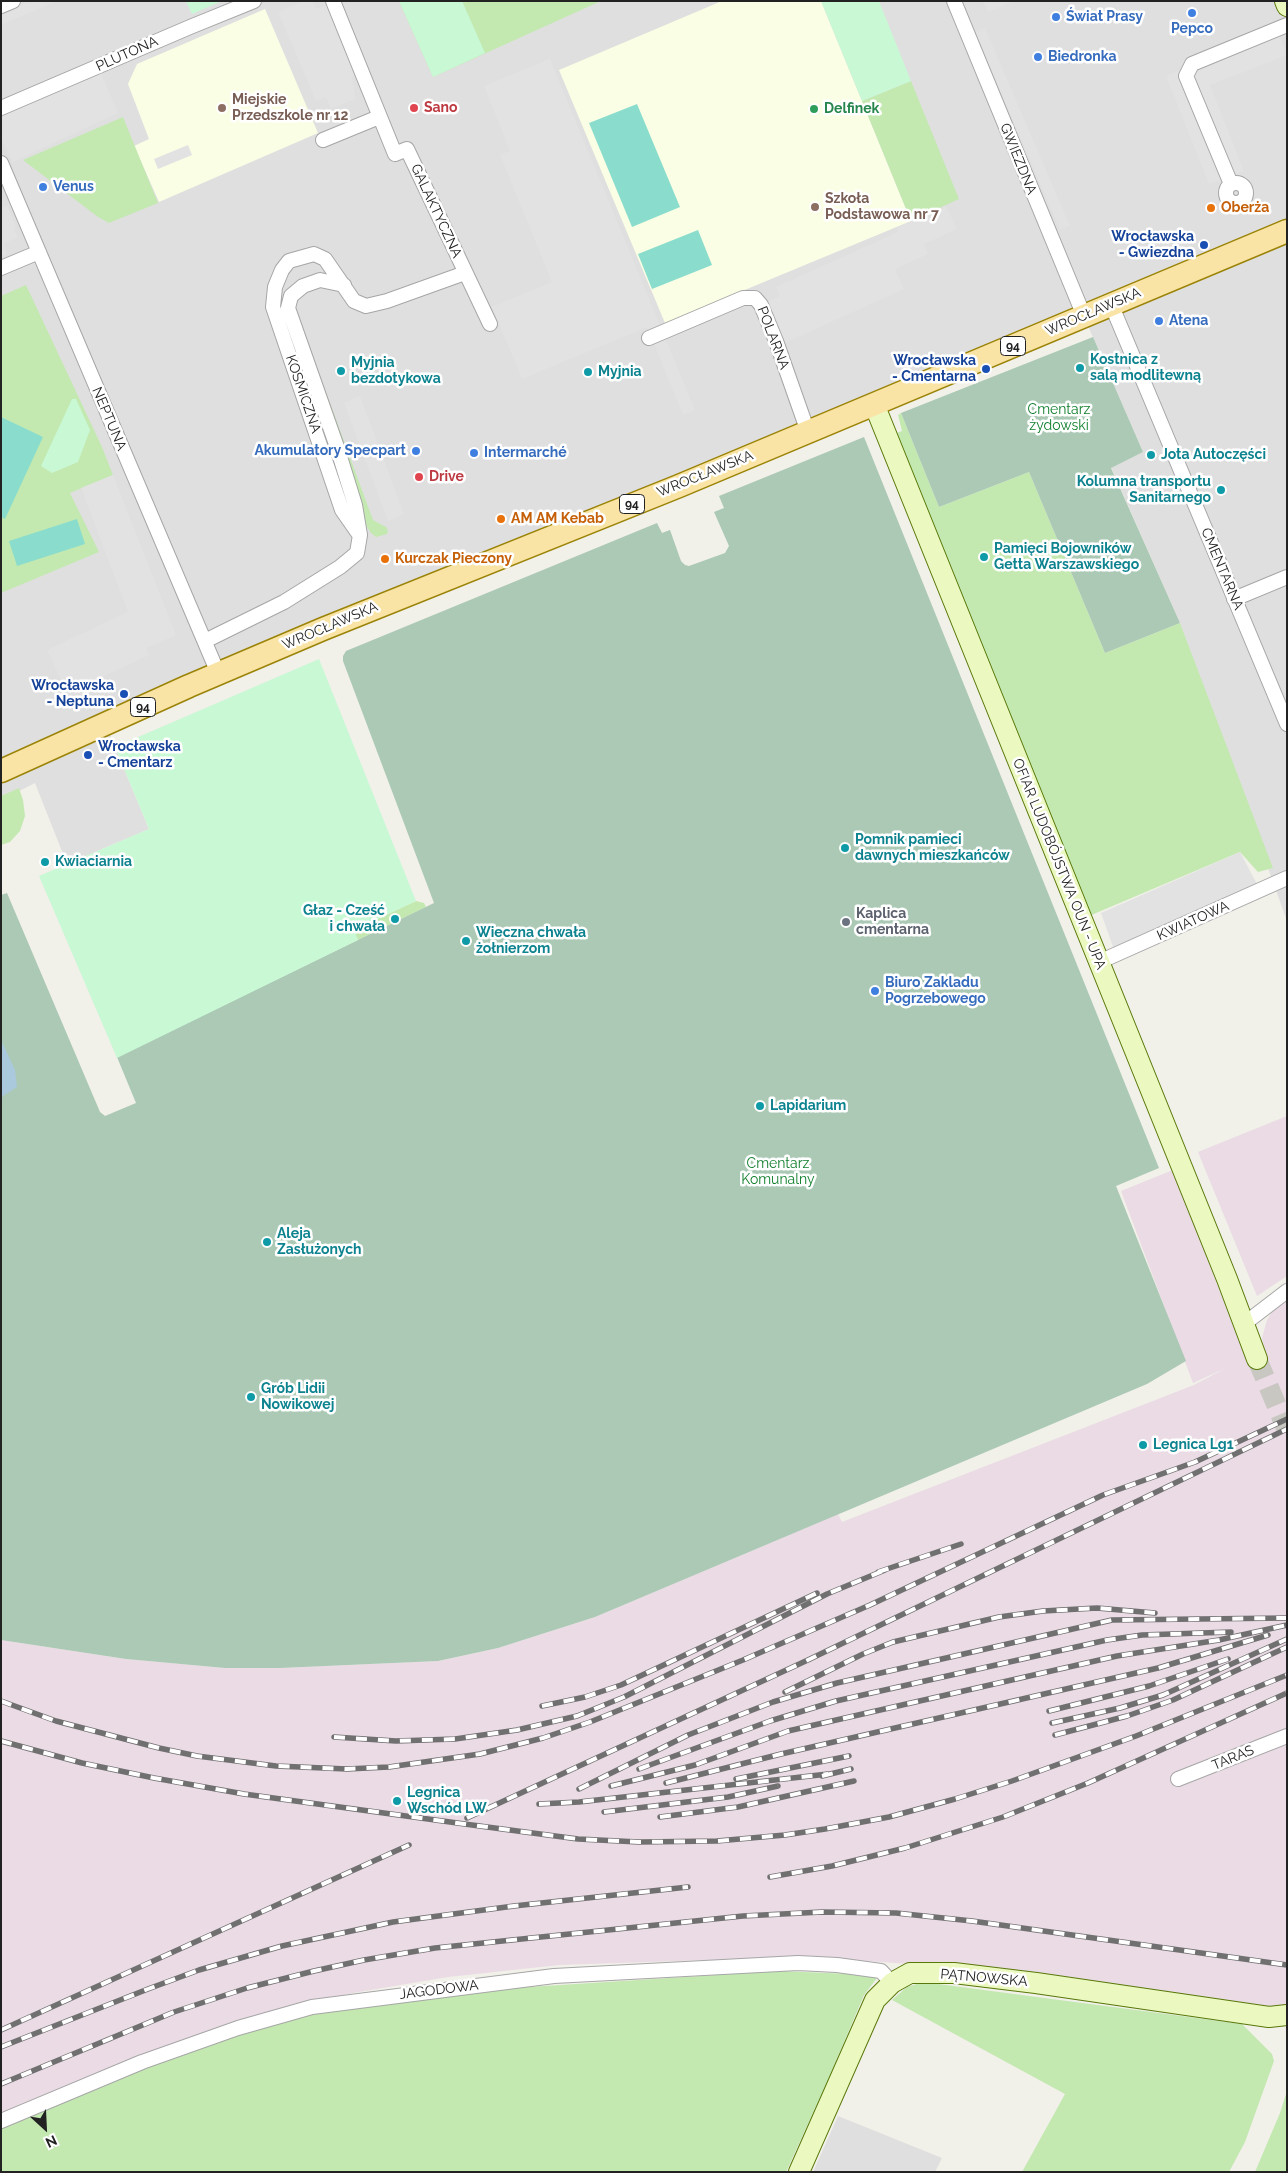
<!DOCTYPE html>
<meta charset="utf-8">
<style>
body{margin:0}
#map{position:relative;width:1288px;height:2173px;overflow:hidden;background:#f1f0e9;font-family:Raleway,sans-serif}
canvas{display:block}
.frame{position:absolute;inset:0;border:2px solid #222;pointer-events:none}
.north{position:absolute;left:20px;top:2103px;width:50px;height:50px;-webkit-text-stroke:4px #fff;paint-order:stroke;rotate:155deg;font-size:14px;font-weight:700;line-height:20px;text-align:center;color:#222}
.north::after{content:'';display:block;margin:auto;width:18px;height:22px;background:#222;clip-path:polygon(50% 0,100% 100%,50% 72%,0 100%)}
</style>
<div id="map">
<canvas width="1288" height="2173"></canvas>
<div class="frame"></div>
<div class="north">N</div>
</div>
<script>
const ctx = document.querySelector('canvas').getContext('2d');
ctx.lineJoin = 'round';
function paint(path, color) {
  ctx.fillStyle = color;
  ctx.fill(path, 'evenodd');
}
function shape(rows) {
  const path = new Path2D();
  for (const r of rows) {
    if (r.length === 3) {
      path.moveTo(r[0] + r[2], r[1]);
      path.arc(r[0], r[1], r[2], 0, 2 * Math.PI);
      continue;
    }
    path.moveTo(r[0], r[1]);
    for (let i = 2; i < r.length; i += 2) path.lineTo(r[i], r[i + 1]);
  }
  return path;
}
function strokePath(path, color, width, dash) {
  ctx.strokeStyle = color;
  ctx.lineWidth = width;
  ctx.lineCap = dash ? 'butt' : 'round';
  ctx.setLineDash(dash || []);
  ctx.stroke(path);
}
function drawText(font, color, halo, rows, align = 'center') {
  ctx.font = font + ' Raleway,sans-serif';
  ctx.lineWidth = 5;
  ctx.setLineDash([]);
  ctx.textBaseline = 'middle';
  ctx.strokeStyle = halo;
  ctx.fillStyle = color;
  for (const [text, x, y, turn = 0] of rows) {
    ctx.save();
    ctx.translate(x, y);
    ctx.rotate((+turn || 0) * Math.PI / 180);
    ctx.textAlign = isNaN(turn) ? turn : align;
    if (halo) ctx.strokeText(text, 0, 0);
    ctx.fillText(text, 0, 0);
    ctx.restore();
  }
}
const residential = shape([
 [1,1,1287,1,1287,921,1180,623,1111,467,1143,452,1084,317,108,730,149,829,67,864,35,783,1,800],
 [838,2116,942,2158,935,2172,813,2172]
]);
const industrial = shape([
 [1287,1116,1287,1276,1257,1296,1198,1152],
 [1173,1170,1248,1364,1264,1353,1262,1338,1267,1320,1276,1305,1287,1296,1287,2008,1272,2009,980,1969,867,1961,708,1960,559,1965,448,1977,353,1993,266,2014,124,2064,1,2113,1,1640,126,1659,225,1668,280,1668,438,1661,498,1648,595,1617,838,1514,842,1522,1194,1385,1226,1368,1193,1383,1121,1191]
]);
const education = shape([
 [722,1,821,1,911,221,665,323,559,70],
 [265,9,318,133,159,202,134,146,149,139,128,84,137,64]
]);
const grass = shape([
 [399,1,601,1,433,77],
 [911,81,959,199,911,221,862,101],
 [123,117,158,203,109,223,98,217,23,160],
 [26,285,102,447,113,475,70,493,99,552,1,593,1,296],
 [309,346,373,520,386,527,388,531,387,534,380,536,376,537,371,533,367,527],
 [901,413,939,507,1029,472,1105,653,1180,623,1273,868,1258,872,1240,852,1089,916,894,434,902,431,898,415],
 [19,788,23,800,25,816,20,831,10,842,1,845,1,796],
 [416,901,424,903,426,907,358,940,353,930],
 [780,1971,875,1975,877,1978,864,1995,828,2080,786,2172,1,2172,1,2127,179,2055,245,2031,312,2013,481,1990],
 [923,1982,1242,2024,1272,2054,1274,2061,1245,2142,1229,2172,1022,2172,1065,2094,892,2000,907,1987],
 [1287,2091,1287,2172,1255,2172,1280,2113]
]);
const cemetery = shape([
 [1093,337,1143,452,1111,468,1180,623,1105,653,1029,472,939,507,901,413],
 [864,437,1159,1168,1116,1186,1186,1361,1147,1384,595,1617,498,1648,438,1661,280,1668,225,1668,126,1659,1,1640,1,895,7,893,100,1112,105,1116,136,1103,117,1057,434,903,343,661,343,656,346,651,657,523,662,533,670,530,681,561,685,565,689,566,725,553,729,546,714,512,724,508,719,496]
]);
const park = shape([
 [186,1,222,1,192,14],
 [399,1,462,1,485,53,433,77],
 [821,1,879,1,911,81,862,101],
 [72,399,76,399,90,430,78,462,52,473,41,466],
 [319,659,416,901,354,930,358,940,117,1058,39,876,149,829,115,747]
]);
const pitch = shape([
 [637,104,680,207,632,227,589,123],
 [698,230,712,265,652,289,638,254],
 [1,417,43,437,5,519,1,517],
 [77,519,85,544,17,566,9,541]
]);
const parking = shape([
 [29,1,57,1,1,25,1,13],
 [304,1,313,1,316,9,328,5,356,71,352,78,356,99,331,109,326,97,316,101,278,12],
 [983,1,1014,1,988,12],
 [985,28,1070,226,1060,230,975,32],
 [1278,31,1287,55,1210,85,1244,171,1209,184,1166,76],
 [550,59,695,410,683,415,647,327,522,379,492,307,552,282,500,155,510,151,484,86],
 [100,71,118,113,13,162,1,139,1,117],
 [188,145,192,155,158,169,154,159],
 [7,206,16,227,14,229,18,238,4,243,7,254,1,257,1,208],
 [946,206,957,229,924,244,928,254,895,269,904,289,778,346,761,305,780,296,776,287,898,232,897,228],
 [360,396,404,514,388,521,344,403],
 [113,475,176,635,146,648,149,655,67,693,47,650,128,612,81,488],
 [1240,852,1258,886,1129,942,1113,947,1101,913]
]);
const water = shape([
 [1,1040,15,1070,17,1087,1,1097]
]);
const secondaryTunnel = shape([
 [1257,1359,1287,1430]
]);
const street = shape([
 [333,1,395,154,407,149,490,324],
 [954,1,1084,316],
 [1,6,13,1],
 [1,108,190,27,254,1],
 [323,140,379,117],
 [1,163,218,673],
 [1236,193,10],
 [1231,184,1186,76,1192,64,1287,25],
 [1,268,39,252],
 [1111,304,1287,724],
 [649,338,743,298,755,298,761,305,776,341,808,432],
 [358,533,342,510,273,307,275,287,282,270,289,261,314,254,325,259,354,301,366,306,387,301,465,273],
 [1234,599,1287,577],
 [205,641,284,602,340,567,357,553,360,535,355,505,337,447,288,308,291,296,303,286,320,280,344,285],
 [1099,962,1287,878],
 [1244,1324,1287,1291],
 [1178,1779,1287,1736],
 [1,2121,142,2062,238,2028,312,2007,554,1976,798,1963,837,1965,881,1971,892,1983]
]);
const secondary = shape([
 [1285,1,1287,6],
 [874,404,1227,1279,1257,1359],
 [799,2172,875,2000,892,1983,910,1973,954,1973,1036,1983,1269,2017,1287,2015]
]);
const primary = shape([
 [1,771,189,686,323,629,679,486,1287,231]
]);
const rail = shape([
 [878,1572,961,1544],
 [785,1692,863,1654,893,1642,999,1617,1043,1611,1097,1608,1155,1613],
 [1,1701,56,1721,159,1748,197,1756,276,1766,347,1769,389,1767,480,1754,543,1738,590,1722,743,1660,870,1605,1103,1495,1195,1462,1287,1419],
 [542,1706,585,1697,621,1685,817,1593],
 [1049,1711,1149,1686,1228,1659],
 [1052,1723,1120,1708,1163,1695,1287,1639],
 [1055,1735,1127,1716,1173,1700,1287,1647],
 [334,1737,396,1741,455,1739,517,1730,577,1716,624,1697,827,1594,885,1570],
 [1,1741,82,1763,154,1778,244,1794,472,1825,578,1839,639,1842,717,1841,785,1835,825,1829,889,1817,955,1799,1012,1781,1136,1736,1287,1675],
 [639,1769,770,1721,836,1701,1107,1640,1142,1635,1231,1632],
 [822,1776,851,1769],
 [736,1779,849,1756],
 [666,1783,781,1754,1158,1668,1268,1635],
 [611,1786,695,1765,788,1731,1117,1656,1219,1640,1287,1625],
 [579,1789,688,1735,773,1702,837,1683,1112,1620,1287,1618],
 [539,1804,579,1802,828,1774],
 [604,1812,728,1797,778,1786],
 [660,1817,738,1807,854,1781],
 [467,1818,810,1659,1287,1429],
 [770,1877,832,1866,905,1848,1003,1817,1088,1783,1287,1693],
 [1,2030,409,1845],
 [1,2047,148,1989,199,1970,282,1946,393,1922,514,1906,688,1887],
 [1,2084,174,2012,247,1988,314,1971,364,1960,435,1948,743,1916,822,1912,896,1913,972,1921,1287,1965]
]);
const markers = [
 [1192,13,5,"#3f7fe0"],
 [1056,17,5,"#3f7fe0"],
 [1038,57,5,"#3f7fe0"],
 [222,108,5,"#8d6e63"],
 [414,108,5,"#e0444e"],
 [814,109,5,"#2e9e5b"],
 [43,187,5,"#3f7fe0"],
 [815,207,5,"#8d6e63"],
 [1211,208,5,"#e8710a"],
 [1204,245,5,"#1a4fb4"],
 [1159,321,5,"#3f7fe0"],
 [1080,368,5,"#0f9aa8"],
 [986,369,5,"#1a4fb4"],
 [341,371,5,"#0f9aa8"],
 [588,372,5,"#0f9aa8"],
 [416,451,5,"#3f7fe0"],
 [474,453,5,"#3f7fe0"],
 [1151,455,5,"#0f9aa8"],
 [419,477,5,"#e0444e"],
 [1221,490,5,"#0f9aa8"],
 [501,519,5,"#e8710a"],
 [984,557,5,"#0f9aa8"],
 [385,559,5,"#e8710a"],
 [124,694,5,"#1a4fb4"],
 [88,755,5,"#1a4fb4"],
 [845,848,5,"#0f9aa8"],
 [45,862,5,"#0f9aa8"],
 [395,919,5,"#0f9aa8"],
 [846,922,5,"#6b7280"],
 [466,941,5,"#0f9aa8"],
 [875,991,5,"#3f7fe0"],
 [760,1106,5,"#0f9aa8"],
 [267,1242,5,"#0f9aa8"],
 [251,1397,5,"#0f9aa8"],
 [1143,1445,5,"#0f9aa8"],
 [397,1801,5,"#0f9aa8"]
];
const shields = [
 [1013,346,25],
 [632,504,25],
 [143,707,25]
];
const shieldNames = [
 ["94",1013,346],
 ["94",632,504],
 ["94",143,707]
];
const shopNames = [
 ["Świat Prasy",1066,17],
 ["Pepco",1192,29,"center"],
 ["Biedronka",1048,57],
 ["Venus",53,187],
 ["Atena",1169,321],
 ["Akumulatory Specpart",406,451,"right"],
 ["Intermarché",484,453],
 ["Biuro Zakladu",885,983],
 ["Pogrzebowego",885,999]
];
const streetNames = [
 ["PLUTONA",127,54,-24],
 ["GWIEZDNA",1018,159,68],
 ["GALAKTYCZNA",436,211,65],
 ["WROCŁAWSKA",1093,312,-23],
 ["POLARNA",773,338,69],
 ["KOSMICZNA",303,394,71],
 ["NEPTUNA",109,419,67],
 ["WROCŁAWSKA",705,474,-22],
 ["CMENTARNA",1222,569,67],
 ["WROCŁAWSKA",330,626,-23],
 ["OFIAR LUDOBÓJSTWA OUN - UPA",1059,864,68],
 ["KWIATOWA",1193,921,-24],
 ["TARAS",1233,1758,-22],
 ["PĄTNOWSKA",984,1978,5],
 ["JAGODOWA",439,1990,-7]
];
const educationNames = [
 ["Miejskie",232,100],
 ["Przedszkole nr 12",232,116],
 ["Szkoła",825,199],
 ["Podstawowa nr 7",825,215]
];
const healthNames = [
 ["Sano",424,108],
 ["Drive",429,477]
];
const leisureNames = [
 ["Delfinek",824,109]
];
const foodNames = [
 ["Oberża",1221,208],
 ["AM AM Kebab",511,519],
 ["Kurczak Pieczony",395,559]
];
const transitNames = [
 ["Wrocławska",1194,237],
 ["- Gwiezdna",1194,253],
 ["Wrocławska",976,361],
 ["- Cmentarna",976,377],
 ["Wrocławska",114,686],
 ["- Neptuna",114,702],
 ["Wrocławska",98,747,"left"],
 ["- Cmentarz",98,763,"left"]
];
const cultureNames = [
 ["Kostnica z",1090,360],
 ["salą modlitewną",1090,376],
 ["Myjnia",351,363],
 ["bezdotykowa",351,379],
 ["Myjnia",598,372],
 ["Jota Autoczęści",1161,455],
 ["Kolumna transportu",1211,482,"right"],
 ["Sanitarnego",1211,498,"right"],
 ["Pamięci Bojowników",994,549],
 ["Getta Warszawskiego",994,565],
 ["Pomnik pamieci",855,840],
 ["dawnych mieszkańców",855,856],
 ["Kwiaciarnia",55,862],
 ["Głaz - Cześć",385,911,"right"],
 ["i chwała",385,927,"right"],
 ["Wieczna chwała",476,933],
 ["żołnierzom",476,949],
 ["Lapidarium",770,1106],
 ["Aleja",277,1234],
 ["Zasłużonych",277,1250],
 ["Grób Lidii",261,1389],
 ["Nowikowej",261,1405],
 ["Legnica Lg1",1153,1445],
 ["Legnica",407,1793],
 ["Wschód LW",407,1809]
];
const parkNames = [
 ["Cmentarz",1059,410],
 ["żydowski",1059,426],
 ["Cmentarz",778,1164],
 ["Komunalny",778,1180]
];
const worshipNames = [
 ["Kaplica",856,914],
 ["cmentarna",856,930]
];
paint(residential, '#e0dfdf');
paint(industrial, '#eadbe5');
paint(education, '#fafee5');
paint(grass, '#c3e9b1');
paint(cemetery, '#abc9b5');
paint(park, '#c9f8d5');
paint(pitch, '#8addcc');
paint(parking, '#e2e2e2');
paint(water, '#abc9dd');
strokePath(secondaryTunnel, '#c8c7c1', 20, [20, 10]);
strokePath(street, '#a6a6a6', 16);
strokePath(secondary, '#587809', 22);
strokePath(primary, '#9a8306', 25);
strokePath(street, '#fff', 14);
strokePath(secondary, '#ebf8c0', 20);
strokePath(primary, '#f9e4a6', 22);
strokePath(rail, '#707070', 5.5);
strokePath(rail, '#fff', 4, [11]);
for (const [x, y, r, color] of markers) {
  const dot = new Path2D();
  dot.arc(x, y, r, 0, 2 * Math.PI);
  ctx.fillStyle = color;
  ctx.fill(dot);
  strokePath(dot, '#fff', 2);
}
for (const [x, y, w] of shields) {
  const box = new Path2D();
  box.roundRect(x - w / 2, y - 9.5, w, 19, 4);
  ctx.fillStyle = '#fff';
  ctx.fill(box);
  strokePath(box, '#222', 1);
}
drawText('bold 12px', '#222', null, shieldNames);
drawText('bold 14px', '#366cbe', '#fff', shopNames, 'left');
drawText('14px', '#222', '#fff', streetNames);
drawText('bold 14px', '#785e54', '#fff', educationNames, 'left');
drawText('bold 14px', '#be3a42', '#fff', healthNames, 'left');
drawText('bold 14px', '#27864d', '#fff', leisureNames, 'left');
drawText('bold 14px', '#c56008', '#fff', foodNames, 'left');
drawText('bold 14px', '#164399', '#fff', transitNames, 'right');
drawText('bold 14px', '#0d838f', '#fff', cultureNames, 'left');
drawText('14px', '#107f2d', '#fff', parkNames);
drawText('bold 14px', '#5b616d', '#fff', worshipNames, 'left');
</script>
